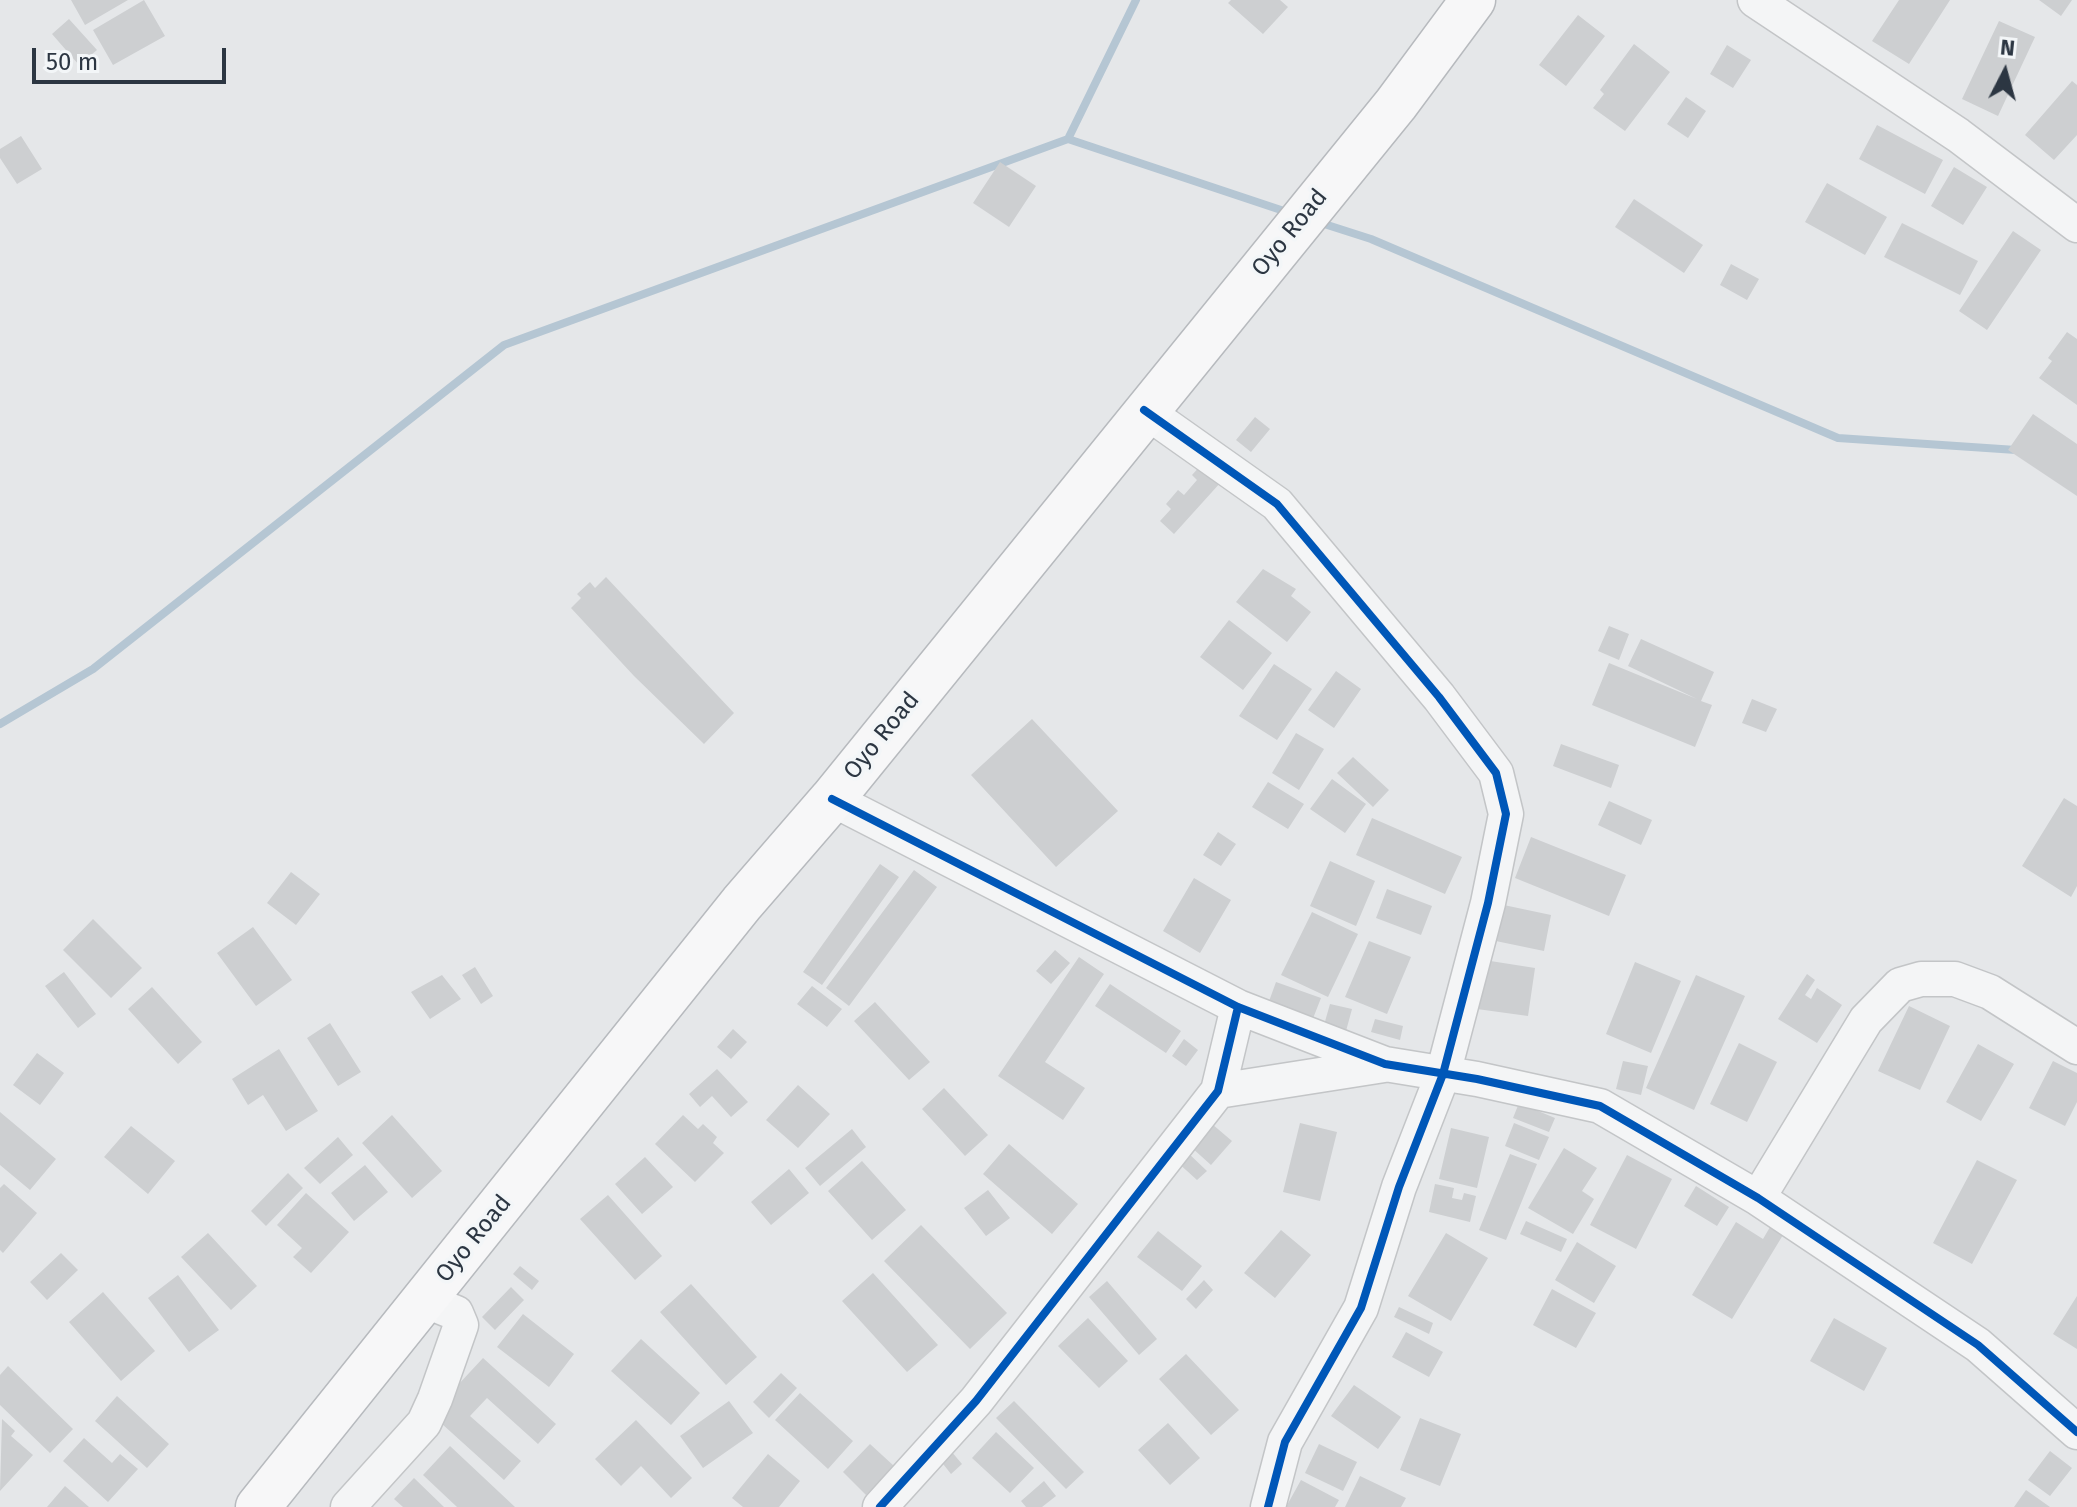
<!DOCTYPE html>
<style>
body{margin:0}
#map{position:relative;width:2077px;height:1507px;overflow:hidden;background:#e5e7e9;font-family:"Fira Sans",sans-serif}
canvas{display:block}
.north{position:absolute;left:1965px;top:32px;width:80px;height:80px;-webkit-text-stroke:6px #f3f6f8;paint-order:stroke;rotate:6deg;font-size:22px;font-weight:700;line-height:32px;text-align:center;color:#2c3642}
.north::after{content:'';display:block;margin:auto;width:28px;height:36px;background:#2c3642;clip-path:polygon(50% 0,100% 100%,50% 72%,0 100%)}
.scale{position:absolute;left:32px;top:48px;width:194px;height:36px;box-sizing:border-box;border:4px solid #2c3642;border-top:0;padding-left:10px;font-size:24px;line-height:28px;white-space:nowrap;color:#2c3642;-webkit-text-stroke:6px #f3f6f8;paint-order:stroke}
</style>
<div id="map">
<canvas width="2077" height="1507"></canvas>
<div class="north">N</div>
<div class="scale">50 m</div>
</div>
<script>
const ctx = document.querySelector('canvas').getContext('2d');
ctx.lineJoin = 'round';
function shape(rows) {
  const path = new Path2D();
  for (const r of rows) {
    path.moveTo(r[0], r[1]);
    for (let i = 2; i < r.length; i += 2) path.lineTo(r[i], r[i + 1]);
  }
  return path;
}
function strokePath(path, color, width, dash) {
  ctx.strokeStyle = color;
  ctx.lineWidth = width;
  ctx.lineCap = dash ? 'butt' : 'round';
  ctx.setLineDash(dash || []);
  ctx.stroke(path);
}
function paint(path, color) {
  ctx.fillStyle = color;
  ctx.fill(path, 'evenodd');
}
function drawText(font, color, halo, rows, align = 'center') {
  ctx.font = font + ' "Fira Sans",sans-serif';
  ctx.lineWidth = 7;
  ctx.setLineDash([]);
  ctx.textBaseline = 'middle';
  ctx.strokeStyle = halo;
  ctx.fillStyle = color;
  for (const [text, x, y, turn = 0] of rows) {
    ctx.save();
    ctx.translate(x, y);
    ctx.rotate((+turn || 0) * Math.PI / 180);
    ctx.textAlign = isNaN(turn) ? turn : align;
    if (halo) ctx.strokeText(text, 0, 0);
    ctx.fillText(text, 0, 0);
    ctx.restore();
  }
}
const stream = shape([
 [1068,139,1290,213],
 [1318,222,1371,239,1838,438,2016,450],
 [0,724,93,669,504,345,1068,139,1136,0]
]);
const building = shape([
 [71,0,128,0,85,25],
 [144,0,165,36,113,65,93,30],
 [1231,0,1280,0,1288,7,1263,34,1228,3],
 [1899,0,1950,0,1909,64,1872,41],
 [2039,0,2072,0,2061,16],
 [1578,15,1605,36,1566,86,1539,65],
 [69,19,97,50,79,65,52,34],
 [1999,21,2035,37,1998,116,1962,99],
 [1634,44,1670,72,1625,131,1593,108,1604,94,1600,90],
 [1727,45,1751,60,1733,88,1710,74],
 [2072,81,2077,85,2077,135,2054,160,2025,135],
 [1686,97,1706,111,1688,138,1667,124],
 [1877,125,1943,160,1925,194,1859,159],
 [21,136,42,169,17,184,0,158,0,149],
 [1000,162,1036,186,1009,227,973,203],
 [1954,167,1987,187,1963,225,1931,206],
 [1827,183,1887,217,1865,255,1805,222],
 [1634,199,1703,245,1684,273,1615,227],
 [1902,223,1978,261,1960,295,1884,257],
 [2013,231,2041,250,1987,330,1959,311],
 [1731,264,1759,279,1747,300,1720,285],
 [2067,332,2077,339,2077,405,2039,378,2052,361,2048,358],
 [2033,414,2077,444,2077,496,2008,450],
 [1255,417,1270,429,1251,452,1236,440],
 [1202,464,1221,482,1174,534,1160,521,1171,509,1166,504,1178,490,1184,495,1197,480,1192,475],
 [1263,569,1296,589,1291,596,1311,612,1287,642,1236,602],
 [606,577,734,713,704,744,634,676,571,608,581,598,577,594,590,582,595,588],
 [1229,620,1272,653,1243,690,1200,657],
 [1609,626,1629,634,1619,660,1598,651],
 [1641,639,1714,672,1701,701,1712,705,1695,747,1592,705,1609,663,1697,699,1628,666],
 [1274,664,1312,689,1277,740,1239,716],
 [1336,671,1361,689,1334,728,1308,710],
 [1752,699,1777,709,1766,732,1742,723],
 [1032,719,1118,811,1056,867,971,775],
 [1296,733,1324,749,1299,790,1272,773],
 [1561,744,1619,765,1611,788,1553,766],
 [1353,757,1389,790,1373,807,1337,773],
 [1332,779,1366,804,1345,833,1310,809],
 [1268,782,1304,804,1288,829,1252,807],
 [2064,798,2077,806,2077,886,2071,897,2022,866],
 [1609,801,1652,820,1641,845,1598,825],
 [1372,818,1462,857,1445,894,1356,855],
 [1218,832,1236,844,1221,866,1203,855],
 [1531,837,1626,875,1609,916,1515,878],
 [1330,861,1375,881,1356,926,1310,906],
 [880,864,899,877,822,985,803,972],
 [914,870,937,887,849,1006,826,988],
 [291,872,320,894,296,925,267,903],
 [1194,878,1231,900,1200,953,1163,931],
 [1387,889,1432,906,1421,935,1376,918],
 [1499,904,1551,915,1544,951,1491,940],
 [1312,912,1358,934,1328,997,1281,975],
 [93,919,142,968,111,998,63,950],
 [253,927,292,980,256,1006,217,953],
 [1369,941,1411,957,1387,1014,1345,997],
 [1055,950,1070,963,1051,984,1036,971],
 [1079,957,1104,974,1045,1062,1085,1088,1063,1120,998,1076],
 [1484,960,1535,968,1528,1016,1477,1009],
 [1635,962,1681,981,1651,1053,1606,1034],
 [475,967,493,996,481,1004,462,975],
 [64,972,96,1014,78,1028,45,986],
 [1807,974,1815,980,1805,995,1811,999,1817,988,1842,1005,1817,1043,1778,1019],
 [442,975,461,999,430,1019,411,992],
 [1696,975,1745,996,1694,1110,1646,1088],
 [1276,982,1321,998,1312,1021,1268,1004],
 [1110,984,1181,1031,1166,1053,1095,1006],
 [812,986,842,1009,827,1027,797,1004],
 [152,987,202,1042,178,1064,128,1009],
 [875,1002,930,1062,909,1080,854,1021],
 [1330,1004,1352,1009,1346,1031,1324,1025],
 [1909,1006,1950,1026,1920,1090,1878,1071],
 [1375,1019,1403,1026,1400,1040,1371,1032],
 [330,1023,361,1072,338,1086,307,1038],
 [733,1029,747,1042,731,1059,717,1047],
 [1184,1039,1198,1050,1186,1066,1172,1056],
 [1739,1043,1777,1062,1747,1122,1710,1104],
 [1978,1044,2014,1064,1981,1121,1946,1102],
 [279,1049,318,1111,286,1131,263,1095,248,1105,232,1079],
 [37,1053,64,1073,40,1105,13,1085],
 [1623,1061,1648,1066,1641,1095,1616,1089],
 [2053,1061,2077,1073,2077,1102,2065,1126,2029,1108],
 [717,1069,748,1102,731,1117,712,1096,700,1107,689,1094],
 [798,1085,830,1114,798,1148,766,1120],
 [944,1088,988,1135,965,1156,922,1109],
 [1519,1103,1555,1118,1549,1132,1513,1118],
 [0,1112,56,1159,30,1190,0,1165],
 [392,1115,442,1171,412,1198,362,1143],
 [683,1115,698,1129,703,1124,717,1137,713,1143,724,1153,695,1182,655,1144],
 [1300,1123,1337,1132,1320,1201,1283,1192],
 [1514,1123,1549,1137,1539,1160,1505,1146],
 [1212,1124,1232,1141,1211,1165,1191,1147],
 [131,1126,175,1161,148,1194,104,1157],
 [1451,1128,1489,1137,1477,1188,1439,1179],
 [852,1129,866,1147,820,1186,805,1168],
 [338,1137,353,1155,320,1184,304,1168],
 [1009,1144,1078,1204,1052,1234,983,1174],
 [1564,1148,1597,1168,1582,1191,1594,1199,1573,1234,1528,1208],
 [1186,1151,1207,1171,1197,1180,1176,1161],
 [1510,1154,1537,1164,1506,1240,1479,1230],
 [1627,1155,1672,1179,1636,1249,1590,1225],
 [645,1157,673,1187,642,1214,615,1184],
 [1977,1160,2017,1180,1972,1264,1933,1243],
 [862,1161,906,1210,872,1240,828,1191],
 [365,1165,388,1192,354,1221,331,1193],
 [789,1169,809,1193,771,1225,751,1202],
 [288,1173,303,1188,266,1226,251,1211],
 [4,1184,37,1213,3,1253,0,1250,0,1188],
 [1435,1184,1454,1188,1452,1198,1462,1200,1464,1193,1476,1196,1470,1222,1429,1212],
 [1696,1186,1729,1207,1717,1226,1684,1206],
 [988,1190,1010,1218,986,1236,964,1208],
 [306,1193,349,1232,311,1273,293,1257,302,1248,277,1225],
 [608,1195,662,1256,635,1280,580,1219],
 [1526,1221,1567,1239,1561,1252,1520,1234],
 [1736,1222,1763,1239,1773,1222,1786,1230,1732,1319,1692,1295],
 [921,1225,1007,1313,970,1349,884,1261],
 [1281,1230,1311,1255,1275,1298,1244,1273],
 [1158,1231,1202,1266,1182,1291,1137,1257],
 [208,1233,257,1286,231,1310,181,1257],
 [1446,1233,1488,1258,1451,1321,1408,1296],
 [1577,1242,1616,1266,1594,1303,1555,1280],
 [61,1253,78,1270,47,1300,30,1282],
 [520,1266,539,1281,532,1290,513,1274],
 [873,1273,938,1345,907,1372,842,1301],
 [178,1275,219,1330,189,1352,148,1298],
 [1204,1280,1213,1290,1196,1309,1186,1299],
 [1107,1281,1157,1339,1139,1355,1089,1297],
 [691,1284,757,1357,726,1385,660,1312],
 [511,1287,524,1300,495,1330,482,1317],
 [1552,1289,1596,1313,1576,1348,1533,1325],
 [103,1292,155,1351,121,1381,69,1322],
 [2077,1296,2077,1349,2053,1334],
 [1399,1307,1433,1323,1429,1334,1394,1317],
 [523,1314,574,1354,549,1387,497,1347],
 [1088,1318,1128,1361,1099,1388,1058,1346],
 [1834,1318,1887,1348,1864,1391,1810,1361],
 [1406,1332,1443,1352,1429,1377,1392,1357],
 [641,1339,700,1393,671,1425,611,1371],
 [1186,1354,1239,1410,1211,1435,1159,1379],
 [483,1358,556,1424,538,1444,487,1398,470,1416,521,1461,504,1480,431,1414],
 [8,1366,73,1429,50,1453,0,1405,0,1375],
 [781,1373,797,1388,769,1418,753,1402],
 [1354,1385,1401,1417,1378,1449,1331,1416],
 [800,1393,853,1441,828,1469,775,1420],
 [117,1396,169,1444,147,1468,95,1421],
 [729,1401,753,1433,703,1468,680,1436],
 [1014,1401,1084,1472,1066,1489,996,1418],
 [1420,1418,1461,1434,1440,1486,1400,1470],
 [2,1419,15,1431,11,1436,33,1455,0,1491],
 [636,1420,692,1478,671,1498,641,1466,621,1486,595,1459],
 [1168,1423,1200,1458,1170,1485,1138,1450],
 [996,1432,1034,1468,1010,1493,972,1458],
 [84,1438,112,1463,120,1454,138,1469,108,1502,63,1461],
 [870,1444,894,1466,866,1495,843,1472],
 [1319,1444,1357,1462,1343,1491,1305,1473],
 [450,1446,515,1507,457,1507,423,1475],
 [951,1451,962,1464,951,1474,940,1460],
 [2050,1451,2072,1468,2050,1496,2028,1480],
 [768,1454,800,1481,779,1507,743,1507,732,1498],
 [1360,1476,1406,1498,1401,1507,1345,1507],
 [414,1478,444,1507,403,1507,394,1499],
 [1301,1480,1339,1500,1335,1507,1286,1507],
 [1044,1481,1056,1496,1042,1507,1026,1507,1021,1501],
 [65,1486,89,1507,47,1507],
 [2026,1490,2050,1507,2014,1507]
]);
const minor = shape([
 [1755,0,1958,135,2077,225],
 [1144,410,1277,504,1439,697,1496,773,1506,814,1488,903,1443,1074,1399,1187,1361,1308,1285,1442,1268,1507],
 [832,799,1238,1007,1385,1064,1477,1079,1600,1106,1758,1198,1978,1345,2077,1432],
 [1218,1091,1384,1065],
 [1758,1198,1866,1020,1900,985,1921,979,1955,979,1990,992,2077,1047],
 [348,1507,424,1423,435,1399,461,1325,456,1313,424,1300],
 [880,1507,976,1401,1218,1091,1238,1007]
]);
const highway = shape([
 [258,1507,742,903,832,799,1396,104,1473,0]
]);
const cycleway = shape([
 [1144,410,1277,504,1439,697,1496,773,1506,814,1488,903,1443,1074,1399,1187,1361,1308,1285,1442,1268,1507],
 [832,799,1238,1007,1385,1064,1477,1079,1600,1106,1758,1198,1978,1345,2077,1432],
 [880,1507,976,1401,1218,1091,1238,1007]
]);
const streetNames = [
 ["Oyo Road",1290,233,-51],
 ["Oyo Road",882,736,-51],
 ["Oyo Road",474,1239,-51]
];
strokePath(stream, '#b5c6d3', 8);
paint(building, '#cdcfd1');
strokePath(minor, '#c3c5c7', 37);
strokePath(highway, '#b7babe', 47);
strokePath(minor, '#f4f5f6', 34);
strokePath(highway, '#f7f7f8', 44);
strokePath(cycleway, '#0057b8', 8);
drawText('24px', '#2c3642', '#f3f6f8', streetNames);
</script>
